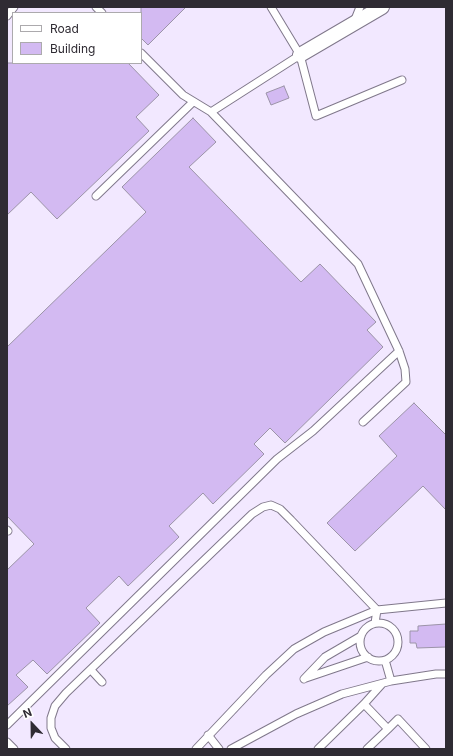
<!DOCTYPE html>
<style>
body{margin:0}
#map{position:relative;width:453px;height:756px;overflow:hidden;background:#f9f8fc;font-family:Inter,sans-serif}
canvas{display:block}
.frame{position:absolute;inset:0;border:8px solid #2f2b33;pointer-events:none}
.legend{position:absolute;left:12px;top:12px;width:130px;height:52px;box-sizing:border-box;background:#fff;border:1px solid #acaaad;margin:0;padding:5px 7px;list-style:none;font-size:12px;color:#2f2b33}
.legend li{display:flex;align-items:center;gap:8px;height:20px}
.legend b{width:20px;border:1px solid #acaaad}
.north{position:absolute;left:12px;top:704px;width:40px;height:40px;-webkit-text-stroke:3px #fff;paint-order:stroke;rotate:338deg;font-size:11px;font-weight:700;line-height:16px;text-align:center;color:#2f2b33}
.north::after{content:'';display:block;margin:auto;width:14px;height:18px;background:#2f2b33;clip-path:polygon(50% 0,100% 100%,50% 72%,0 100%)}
</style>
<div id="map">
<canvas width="453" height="756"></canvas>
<div class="frame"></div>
<ul class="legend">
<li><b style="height:5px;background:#fff"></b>Road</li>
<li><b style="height:11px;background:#d3baf2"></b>Building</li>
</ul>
<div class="north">N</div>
</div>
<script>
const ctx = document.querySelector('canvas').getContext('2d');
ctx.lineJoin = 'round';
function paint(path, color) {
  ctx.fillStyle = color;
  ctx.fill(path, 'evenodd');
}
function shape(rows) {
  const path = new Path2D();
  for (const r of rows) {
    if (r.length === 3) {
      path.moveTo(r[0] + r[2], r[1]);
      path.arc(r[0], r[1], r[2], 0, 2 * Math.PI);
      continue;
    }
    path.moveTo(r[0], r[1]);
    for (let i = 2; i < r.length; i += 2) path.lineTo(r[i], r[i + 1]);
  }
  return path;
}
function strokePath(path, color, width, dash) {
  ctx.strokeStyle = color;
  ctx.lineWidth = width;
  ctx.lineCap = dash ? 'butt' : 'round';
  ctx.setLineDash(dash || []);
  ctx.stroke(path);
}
const built = shape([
 [7,7,446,7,446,749,7,749],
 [13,13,141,13,141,63,13,63]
]);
const building = shape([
 [141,7,186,7,148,45,141,38,141,7],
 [7,63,128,63,159,95,136,117,149,131,57,219,31,192,7,215,7,63],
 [284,86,289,98,271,105,266,93,284,86],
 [193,118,216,142,189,167,301,282,320,264,376,322,367,330,383,347,285,443,270,428,254,444,264,454,213,504,203,493,169,526,179,537,128,586,119,576,86,608,100,623,47,674,33,660,16,675,28,687,7,706,7,570,34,544,7,516,7,347,146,212,122,187,193,118],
 [414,403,446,435,446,510,423,486,355,551,327,523,397,456,379,436,414,403],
 [446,624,446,647,417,648,416,643,410,643,410,631,418,631,418,626,446,624]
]);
const service = shape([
 [96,7,102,13],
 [271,7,300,55,316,116,402,80],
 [7,16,14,7],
 [354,22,360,7],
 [141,53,183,95,211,112,358,264,399,351,405,369,406,382,363,422],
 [211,112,300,55],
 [96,196,193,102],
 [7,530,8,531],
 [379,642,19],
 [385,660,391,681],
 [91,670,102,682],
 [306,678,368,657],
 [304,679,325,657,361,636],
 [364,704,388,729,367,749],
 [7,725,277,459,313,431,399,351],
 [388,729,398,719,426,749],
 [208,735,219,749],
 [7,742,14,749],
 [66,749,55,738,51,728,51,718,55,706,66,693,252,514,263,507,271,505,280,509,291,520,377,610,375,623],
 [196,749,266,675,294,649,324,632,377,610,446,603],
 [231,749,296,714,342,694,391,681,436,674,446,674],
 [318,749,364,704,382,684]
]);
const minor = shape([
 [300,55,382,7]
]);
paint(built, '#f2e8ff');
paint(building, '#d3baf2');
strokePath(building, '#9c94a8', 1);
strokePath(service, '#80788b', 9);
strokePath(minor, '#80788b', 16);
strokePath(service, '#fff', 7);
strokePath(minor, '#fff', 14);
</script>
